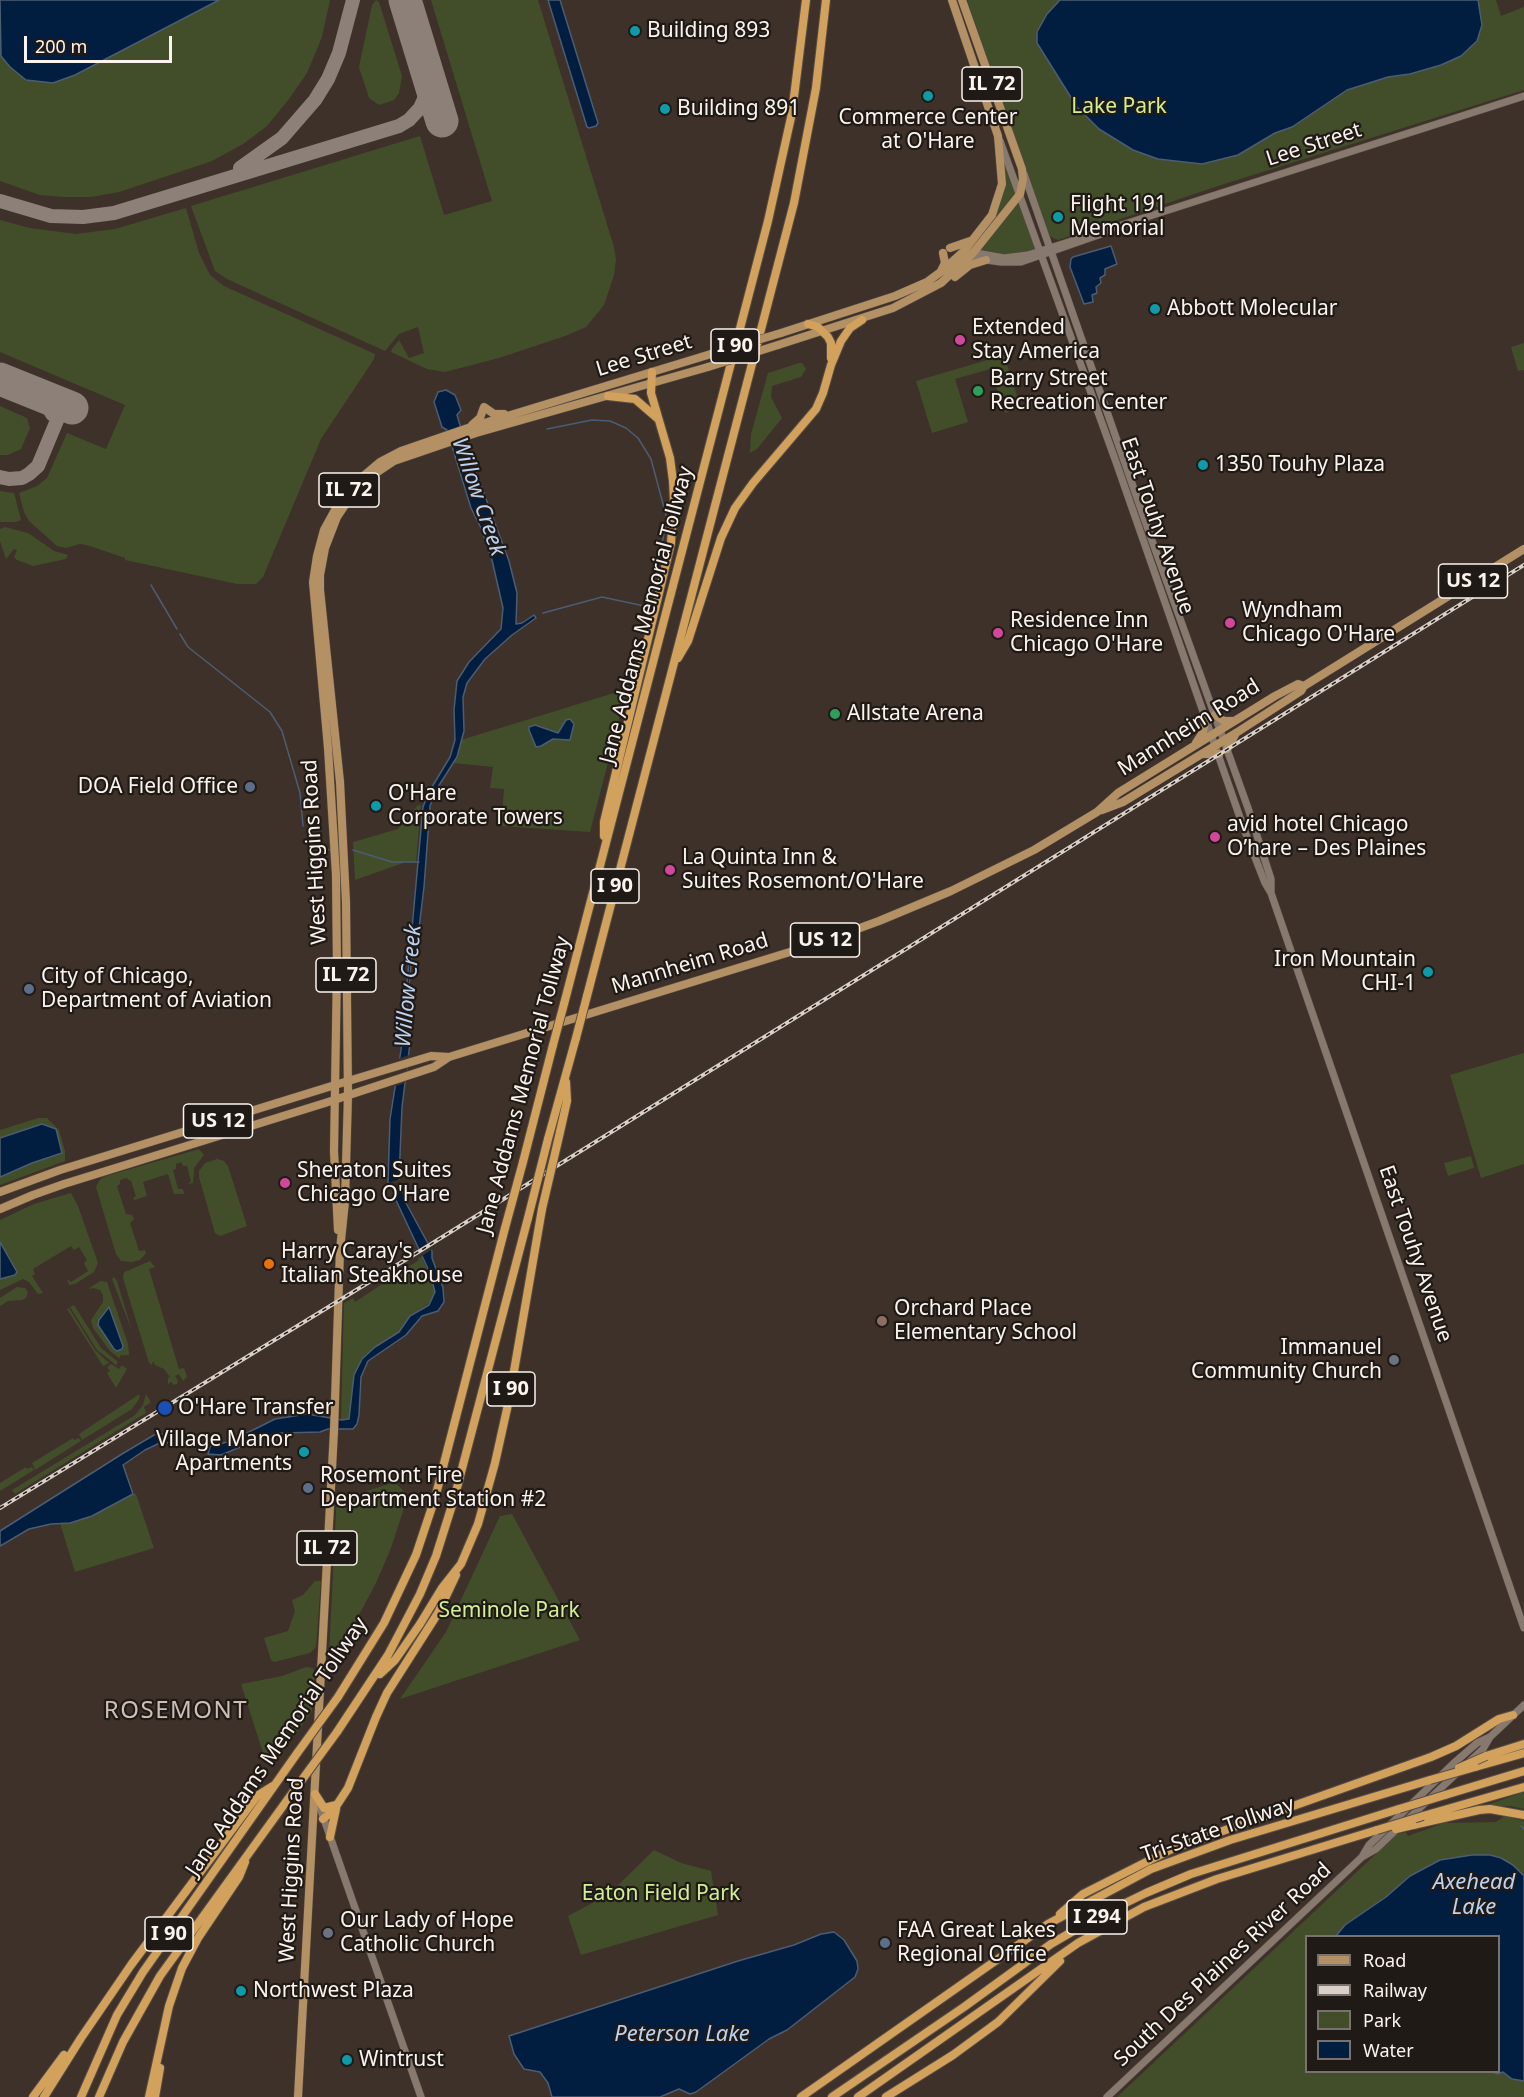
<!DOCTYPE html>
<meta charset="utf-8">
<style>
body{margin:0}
#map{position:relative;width:1524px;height:2097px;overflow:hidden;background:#3e3129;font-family:"Noto Sans",sans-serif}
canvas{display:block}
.legend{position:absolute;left:1305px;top:1935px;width:195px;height:138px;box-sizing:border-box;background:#201a17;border:2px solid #78716d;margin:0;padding:8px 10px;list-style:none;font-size:18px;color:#fbf3ed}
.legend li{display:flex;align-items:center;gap:12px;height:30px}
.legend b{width:30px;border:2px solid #78716d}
.scale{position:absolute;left:24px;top:36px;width:148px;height:27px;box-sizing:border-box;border:3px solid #fbf3ed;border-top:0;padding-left:8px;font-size:18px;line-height:21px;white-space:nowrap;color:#fbf3ed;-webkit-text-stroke:4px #201a17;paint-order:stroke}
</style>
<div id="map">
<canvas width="1524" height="2097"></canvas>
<ul class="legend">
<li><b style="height:8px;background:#b49164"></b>Road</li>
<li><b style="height:8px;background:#d9d0c9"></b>Railway</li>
<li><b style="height:16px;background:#424e2a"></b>Park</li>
<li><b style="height:16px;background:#011d3f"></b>Water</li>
</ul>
<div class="scale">200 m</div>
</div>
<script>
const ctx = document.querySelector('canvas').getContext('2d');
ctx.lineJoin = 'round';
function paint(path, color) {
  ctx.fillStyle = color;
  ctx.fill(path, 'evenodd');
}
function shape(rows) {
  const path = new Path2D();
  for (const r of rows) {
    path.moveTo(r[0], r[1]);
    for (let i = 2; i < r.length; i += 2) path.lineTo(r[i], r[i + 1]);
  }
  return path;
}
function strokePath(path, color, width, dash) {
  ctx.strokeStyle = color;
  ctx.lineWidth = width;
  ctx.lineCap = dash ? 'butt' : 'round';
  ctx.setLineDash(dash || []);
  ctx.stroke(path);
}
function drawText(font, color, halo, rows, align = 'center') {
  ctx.font = font + ' "Noto Sans",sans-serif';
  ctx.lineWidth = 4.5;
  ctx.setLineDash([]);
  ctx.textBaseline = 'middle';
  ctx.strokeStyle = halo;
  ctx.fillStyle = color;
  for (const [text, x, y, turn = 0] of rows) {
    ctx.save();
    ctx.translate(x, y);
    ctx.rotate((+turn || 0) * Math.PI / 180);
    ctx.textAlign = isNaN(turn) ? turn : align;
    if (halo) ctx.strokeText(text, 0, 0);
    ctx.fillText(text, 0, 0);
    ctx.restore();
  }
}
const green = shape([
 [0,0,330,0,322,37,307,73,289,99,267,126,243,144,212,161,119,192,91,197,63,197,40,195,0,181],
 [376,0,379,2,402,76,399,93,394,100,379,105,369,98,359,67,372,5],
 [431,0,538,0,614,247,616,260,614,275,604,305,586,327,565,336,499,358,445,372,427,369,391,352,392,349,399,340,409,358,424,353,418,327,399,334,385,351,227,279,215,271,191,206,420,136,444,215,492,201],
 [967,0,1496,0,1501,16,1524,7,1524,90,1218,186,1058,240,1051,237,1046,230],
 [1005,163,1017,192,974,248,972,248,991,222,998,209,1005,184],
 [1019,201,1037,249,1024,254,1005,255,980,251],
 [186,208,199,253,210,275,224,286,375,354,374,359,321,439,263,577,256,584,237,584,125,560,125,558,87,545,80,544,66,548,57,546,29,521,24,512,19,493,37,486,47,478,67,433,106,449,125,405,0,352,0,220,30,228,76,234,115,229],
 [1524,343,1524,370,1518,371,1511,347],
 [1004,355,1021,408,1005,413,990,369,955,379,968,422,932,433,916,381],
 [799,363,802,363,806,369,801,377,772,386,771,397,782,418,757,449,750,453,751,434,768,373],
 [0,406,27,418,30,428,21,449,8,455,0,455],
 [0,491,14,493,21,520,16,522,0,522],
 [5,527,28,533,54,551,68,555,66,559,33,566,17,560,14,557,17,550,14,549,6,559,0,541,0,529],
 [627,689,590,832,501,826,504,789,490,788,493,767,453,763,461,740],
 [421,805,416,862,406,862,355,880,353,842,398,829,417,806],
 [1524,1053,1524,1164,1481,1178,1450,1075],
 [38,1118,47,1118,59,1130,65,1151,65,1161,0,1185,0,1177,32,1163,61,1154,42,1124,0,1138,0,1130],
 [199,1149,204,1155,194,1168,193,1183,188,1184,191,1181,187,1166,183,1166,181,1162,176,1164,176,1169,173,1170,178,1189,183,1189,184,1194,174,1194,168,1174,143,1182,147,1196,134,1200,133,1198,136,1196,131,1181,126,1178,120,1180,120,1184,117,1186,126,1214,132,1215,134,1219,130,1223,139,1251,145,1250,146,1253,140,1260,132,1262,121,1261,116,1254,96,1187,99,1181,103,1177],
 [1471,1156,1474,1168,1448,1176,1444,1163],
 [217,1159,224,1161,228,1166,247,1226,220,1236,215,1233,199,1177,199,1171,205,1163],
 [71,1193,78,1206,98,1263,94,1272,75,1284,69,1285,67,1279,71,1282,88,1271,84,1263,87,1260,79,1247,74,1250,71,1246,33,1269,35,1274,32,1276,43,1293,38,1294,29,1282,23,1279,0,1290,0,1220,34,1204],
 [421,1256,433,1283,435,1291,432,1301,410,1316,399,1332,365,1355,354,1375,350,1417,347,1420,341,1420,344,1303,353,1298,355,1302,419,1260,418,1258],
 [150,1261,155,1267,149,1269,179,1369,184,1368,187,1377,183,1381,179,1374,175,1376,178,1381,177,1384,173,1385,172,1382,169,1383,169,1385,168,1383,168,1378,170,1377,164,1369,155,1365,153,1361,152,1365,149,1363,123,1278,124,1272,127,1271],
 [114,1277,117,1281,132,1331,112,1279],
 [100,1281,107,1282,128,1344,129,1355,121,1355,119,1358,110,1351,93,1328,91,1320,103,1302,103,1295,100,1290,94,1288,88,1289],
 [17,1287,25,1288,28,1292,26,1298,22,1300,8,1301,0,1306,0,1298],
 [74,1305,101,1348,118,1362,116,1365,97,1350,70,1307],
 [69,1308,95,1350,109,1363,103,1366,67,1309],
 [111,1364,119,1369,122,1365,127,1369,116,1388,107,1373,110,1371,107,1367],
 [146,1394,151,1402,144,1407,146,1413,15,1494,12,1490,135,1415,143,1405],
 [138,1395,140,1395,139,1399,132,1409,82,1440,79,1434],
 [73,1438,74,1440,79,1438,81,1441,35,1470,32,1463],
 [26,1467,27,1469,32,1467,34,1470,0,1491,0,1483],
 [395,1482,408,1496,391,1548,376,1583,344,1643,337,1654,329,1654,337,1493,358,1494],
 [133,1494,136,1494,154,1548,75,1572,60,1523,71,1523,92,1516],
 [512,1514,580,1640,400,1699,446,1632,500,1516],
 [315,1581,321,1581,316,1647,310,1653,274,1662,271,1660,264,1638,288,1631,295,1611,292,1600,303,1595],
 [306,1667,313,1668,315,1673,312,1711,295,1735,282,1736,265,1759,241,1684,282,1676],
 [1524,1792,1524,1809,1511,1806,1484,1806],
 [1505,1816,1524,1821,1524,2097,1117,2097,1397,1834,1406,1832,1408,1836,1444,1823,1496,1822],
 [1306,1936,1498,1936,1498,2072,1306,2072],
 [654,1850,681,1863,711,1871,718,1915,581,1955,568,1916,609,1894]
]);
const water = shape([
 [0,0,219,0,75,75,53,83,26,80,10,67,1,56,0,0],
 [548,0,560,0,598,123,596,126,589,128,587,127,548,0],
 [1060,0,1478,0,1482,25,1477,41,1461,56,1441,65,1410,74,1388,77,1347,90,1292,127,1275,133,1238,155,1202,164,1158,159,1133,150,1099,129,1077,107,1037,43,1037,32,1047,14,1060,0],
 [1111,246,1117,264,1105,269,1105,275,1100,278,1101,283,1096,287,1097,293,1092,295,1093,302,1084,304,1070,267,1071,259,1073,257,1111,246],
 [446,390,455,395,461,410,457,415,465,442,509,561,517,593,516,624,522,623,534,615,536,618,512,635,485,659,467,683,463,697,464,731,457,757,436,790,430,806,424,887,416,953,412,953,404,1042,410,1043,402,1107,399,1179,406,1203,432,1251,432,1258,443,1288,444,1302,438,1311,422,1316,406,1335,368,1361,361,1377,359,1415,357,1424,353,1429,328,1429,320,1432,281,1433,267,1436,221,1455,208,1454,211,1444,218,1445,235,1439,275,1419,307,1414,342,1420,349,1419,354,1375,362,1359,375,1347,399,1332,410,1316,429,1305,435,1292,430,1273,388,1183,390,1119,401,1050,423,807,429,792,450,757,455,740,454,710,457,681,469,662,501,629,503,608,492,560,481,528,471,508,447,430,442,427,434,402,438,392,446,390],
 [570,719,574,724,570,740,553,739,541,746,536,747,529,730,529,727,535,725,558,733,566,720,570,719],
 [42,1124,56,1129,62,1153,32,1163,0,1177,0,1138,42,1124],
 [0,1242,17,1272,15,1275,0,1279,0,1242],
 [109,1307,123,1346,122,1349,117,1351,114,1349,98,1325,99,1320,109,1307],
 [160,1434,179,1437,176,1446,164,1441,145,1450,123,1465,133,1494,92,1516,70,1523,51,1524,29,1529,0,1546,0,1531,122,1454,154,1435,160,1434],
 [1472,1855,1490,1855,1501,1858,1513,1865,1524,1876,1524,2081,1512,2079,1503,2072,1497,2074,1493,2072,1498,2072,1498,1936,1336,1936,1345,1925,1386,1897,1410,1876,1440,1860,1472,1855],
 [834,1932,844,1940,857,1961,858,1969,855,1977,787,2030,769,2039,696,2092,690,2094,679,2089,660,2097,552,2097,548,2083,540,2072,524,2069,514,2054,509,2036,738,1961,794,1945,821,1934,834,1932]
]);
const pier = shape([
 [409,1055,405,1083,392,1087,395,1060],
 [401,1179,404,1188,390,1193,387,1183],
 [430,1242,434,1248,419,1258,415,1251]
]);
const stream = shape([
 [151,585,177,629],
 [543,613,602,597,649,607,667,519,651,459,638,438,626,428,610,421,592,420,547,429],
 [180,634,188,647,270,712,282,731,300,793,303,826],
 [314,838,329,850],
 [353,850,392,862,419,862],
 [1521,1826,1524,1829]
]);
const taxiway = shape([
 [240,168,282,138,315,100,328,79,339,53,353,0],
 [0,201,51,216,83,217,114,213,399,126,409,120,420,108,431,84],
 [37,394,47,405,52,414],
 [0,477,9,479,22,478,29,474,38,466,58,418,58,408,53,400]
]);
const runway = shape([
 [405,0,442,121],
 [0,379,72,408]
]);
const secondary = shape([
 [1000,141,1116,462,1244,829,1265,883,1271,893,1524,1628],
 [1024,174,1150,535,1248,808,1271,879,1271,892],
 [970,252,1004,258,1028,255,1524,96],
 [964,257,1001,262,1021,262,1104,233],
 [1469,1762,1483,1749,1490,1737],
 [318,1802,421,2097],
 [1407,1820,1458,1772],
 [1363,1855,1369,1845,1454,1763,1477,1743,1490,1737,1524,1705],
 [1107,2097,1362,1857,1376,1849,1399,1827]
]);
const primary = shape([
 [950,248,970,241],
 [941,271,945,263,943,253],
 [955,277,970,265,986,260],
 [781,333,895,296,927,282,942,271,964,251,992,215,1002,184,998,136,952,0],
 [778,345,893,308,941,283,973,253,1020,194,1023,179,1022,169,962,0],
 [472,425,480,418,484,407,494,414,504,414],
 [1215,715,1224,721,1233,721],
 [1196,743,1203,732,1206,717],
 [1227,749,1236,733],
 [1203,754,1219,754],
 [1102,810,1123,802,1236,733,1301,691,1304,686,1524,549],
 [0,1192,60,1170,335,1085,431,1056,449,1057],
 [0,1209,33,1195,64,1184,325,1103,434,1067,449,1057,819,943,879,921,951,891,1034,850,1097,812,1118,793,1275,696,1298,684,1304,686],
 [338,1230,334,1151,337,967,336,875,328,748,313,582,317,556,324,530,340,501,354,484,380,462,401,451,468,428,711,354],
 [298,2097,334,1431,340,1250,345,1201,348,1095,346,902,340,782,320,590,320,575,325,548,337,517,349,499,370,477,394,461,476,433,708,367]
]);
const motorway = shape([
 [808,324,818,327,828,337,831,343,831,358],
 [608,396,635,399,657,418],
 [678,658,688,641,721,538,735,508,753,483,816,409,823,393,831,365,841,341,850,328,862,320],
 [604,836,604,822,671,543,674,500,673,481,670,458,651,393,652,372],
 [587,996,794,203,816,88,826,0],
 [564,1004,768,221,792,113,806,0],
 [560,1132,567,1101,566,1082],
 [548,1139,576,1038],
 [523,1162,553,1045],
 [380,1674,395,1660,420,1624,442,1588,461,1564,478,1524,495,1463,509,1400,542,1209],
 [338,1697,384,1623,416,1555,435,1498,505,1228],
 [337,1732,388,1655,420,1594,436,1556,454,1499,528,1218],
 [1486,1756,1524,1744],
 [1475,1767,1524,1753],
 [315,1794,324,1808,336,1805],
 [1445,1795,1524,1771],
 [1423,1816,1524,1787],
 [323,1819,333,1811,348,1788,376,1717,387,1693,438,1613,456,1575],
 [1413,1825,1479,1810,1490,1809,1524,1815],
 [330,1837,336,1809],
 [1060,1914,1083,1894,1172,1849,1431,1757,1456,1746,1499,1719,1513,1715],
 [33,2097,64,2055],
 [44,2097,81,2038,131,1965,257,1796,273,1786],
 [81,2097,117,2015,143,1972,298,1752],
 [99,2097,123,2042,160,1976,296,1788],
 [149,2097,169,2006,182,1968,198,1938,239,1877,245,1862],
 [155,2097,160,2068],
 [801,2097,1048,1924,1151,1869,1230,1840,1430,1780],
 [832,2097,964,2007,1051,1944,1099,1916,1146,1893,1191,1874,1399,1809],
 [858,2097,1078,1943,1144,1907,1217,1879,1377,1830],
 [886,2097,953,2055,998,2022,1060,1961]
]);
const rail = shape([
 [0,1508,415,1254,1524,565]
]);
const primaryBridge = shape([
 [711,354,781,333],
 [708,367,778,345]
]);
const motorwayBridge = shape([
 [576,1038,587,996],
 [553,1045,564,1004],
 [542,1209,560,1132],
 [528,1218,548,1139],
 [505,1228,523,1162],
 [298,1752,338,1697],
 [1459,1768,1486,1756],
 [1430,1780,1475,1767],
 [296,1788,337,1732],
 [1399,1809,1445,1795],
 [1396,1829,1413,1825],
 [1377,1830,1423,1816]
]);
const markers = [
 [635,31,6,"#0f9aa8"],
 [928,96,6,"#0f9aa8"],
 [665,109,6,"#0f9aa8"],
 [1058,217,6,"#0f9aa8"],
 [1155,309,6,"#0f9aa8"],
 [960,340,6,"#d1479c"],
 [978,391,6,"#2e9e5b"],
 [1203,465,6,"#0f9aa8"],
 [1230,623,6,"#d1479c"],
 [998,633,6,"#d1479c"],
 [835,714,6,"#2e9e5b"],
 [250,787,6,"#5c6f8a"],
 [376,806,6,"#0f9aa8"],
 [1215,837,6,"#d1479c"],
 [670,870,6,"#d1479c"],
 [1428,972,6,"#0f9aa8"],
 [29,989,6,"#5c6f8a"],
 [285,1183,6,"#d1479c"],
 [269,1264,6,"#e8710a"],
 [882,1321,6,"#8d6e63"],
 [1394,1360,6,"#6b7280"],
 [165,1408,8,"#1a4fb4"],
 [304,1452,6,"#0f9aa8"],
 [308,1488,6,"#5c6f8a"],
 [328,1933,6,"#6b7280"],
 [885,1943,6,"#5c6f8a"],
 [241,1991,6,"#0f9aa8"],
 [347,2060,6,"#0f9aa8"]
];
const shields = [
 [992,84,60],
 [735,346,48],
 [349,490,60],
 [1473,581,69],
 [615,886,48],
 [825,940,69],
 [346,975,60],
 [218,1121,69],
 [511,1389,48],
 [327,1548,60],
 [1097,1917,60],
 [169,1934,48]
];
const shieldNames = [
 ["IL 72",992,84],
 ["I 90",735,346],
 ["IL 72",349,490],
 ["US 12",1473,581],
 ["I 90",615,886],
 ["US 12",825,940],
 ["IL 72",346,975],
 ["US 12",218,1121],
 ["I 90",511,1389],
 ["IL 72",327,1548],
 ["I 294",1097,1917],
 ["I 90",169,1934]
];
const poiNames = [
 ["Building 893",647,31],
 ["Building 891",677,109],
 ["Commerce Center",928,118,"center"],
 ["at O'Hare",928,142,"center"],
 ["Flight 191",1070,205],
 ["Memorial",1070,229],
 ["Abbott Molecular",1167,309],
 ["Extended",972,328],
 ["Stay America",972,352],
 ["Barry Street",990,379],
 ["Recreation Center",990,403],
 ["1350 Touhy Plaza",1215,465],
 ["Wyndham",1242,611],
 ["Chicago O'Hare",1242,635],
 ["Residence Inn",1010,621],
 ["Chicago O'Hare",1010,645],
 ["Allstate Arena",847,714],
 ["DOA Field Office",238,787,"right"],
 ["O'Hare",388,794],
 ["Corporate Towers",388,818],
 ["avid hotel Chicago",1227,825],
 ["O’hare – Des Plaines",1227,849],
 ["La Quinta Inn &",682,858],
 ["Suites Rosemont/O'Hare",682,882],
 ["Iron Mountain",1416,960,"right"],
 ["CHI-1",1416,984,"right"],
 ["City of Chicago,",41,977],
 ["Department of Aviation",41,1001],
 ["Sheraton Suites",297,1171],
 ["Chicago O'Hare",297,1195],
 ["Harry Caray's",281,1252],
 ["Italian Steakhouse",281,1276],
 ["Orchard Place",894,1309],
 ["Elementary School",894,1333],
 ["Immanuel",1382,1348,"right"],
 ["Community Church",1382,1372,"right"],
 ["O'Hare Transfer",178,1408],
 ["Village Manor",292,1440,"right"],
 ["Apartments",292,1464,"right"],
 ["Rosemont Fire",320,1476],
 ["Department Station #2",320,1500],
 ["Our Lady of Hope",340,1921],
 ["Catholic Church",340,1945],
 ["FAA Great Lakes",897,1931],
 ["Regional Office",897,1955],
 ["Northwest Plaza",253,1991],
 ["Wintrust",359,2060]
];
const parkNames = [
 ["Lake Park",1119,107],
 ["Seminole Park",509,1611],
 ["Eaton Field Park",661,1894]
];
const streetNames = [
 ["Lee Street",1314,145,-18],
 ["Lee Street",644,356,-17],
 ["East Touhy Avenue",1157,526,71],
 ["Jane Addams Memorial Tollway",647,615,-75],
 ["Mannheim Road",1189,728,-32],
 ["West Higgins Road",315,852,-93],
 ["Mannheim Road",690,964,-17],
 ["Jane Addams Memorial Tollway",524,1085,-75],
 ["East Touhy Avenue",1415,1254,71],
 ["Jane Addams Memorial Tollway",277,1747,-56],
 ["Tri-State Tollway",1218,1830,-19],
 ["West Higgins Road",292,1870,-87],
 ["South Des Plaines River Road",1223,1965,-43]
];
const waterNames = [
 ["Willow Creek",478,497,71],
 ["Willow Creek",409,986,-85],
 ["Axehead",1474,1883],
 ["Lake",1474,1908],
 ["Peterson Lake",682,2035]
];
const quarterNames = [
 ["ROSEMONT",176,1711]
];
paint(green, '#424e2a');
paint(water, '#011d3f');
strokePath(water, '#4c5d73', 1.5);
paint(pier, '#3e3129');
strokePath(stream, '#4c5d73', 1.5);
strokePath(taxiway, '#8c8079', 14);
strokePath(runway, '#8c8079', 33);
strokePath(secondary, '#584d46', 8);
strokePath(primary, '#584d46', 9);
strokePath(motorway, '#584d46', 10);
strokePath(secondary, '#88796f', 7);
strokePath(primary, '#b49164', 8);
strokePath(motorway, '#d2a15c', 8);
strokePath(rail, '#d9d0c9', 4);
strokePath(rail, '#201a17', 1.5, [4.5]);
strokePath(primaryBridge, '#584d46', 9, []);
strokePath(motorwayBridge, '#584d46', 10, []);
strokePath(primaryBridge, '#b49164', 8);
strokePath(motorwayBridge, '#d2a15c', 8);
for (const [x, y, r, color] of markers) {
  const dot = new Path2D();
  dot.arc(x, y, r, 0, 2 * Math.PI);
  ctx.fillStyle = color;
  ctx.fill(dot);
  strokePath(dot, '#201a17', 2);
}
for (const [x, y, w] of shields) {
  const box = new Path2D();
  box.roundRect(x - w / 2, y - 17, w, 34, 4.5);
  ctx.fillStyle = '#201a17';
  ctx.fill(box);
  strokePath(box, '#fbf3ed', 1.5);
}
drawText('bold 20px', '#fbf3ed', null, shieldNames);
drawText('21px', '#fbf3ed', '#201a17', poiNames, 'left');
drawText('21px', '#d1f094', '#201a17', parkNames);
drawText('21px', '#fbf3ed', '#201a17', streetNames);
drawText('italic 22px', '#bbd2f0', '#201a17', waterNames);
ctx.letterSpacing = '1.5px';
drawText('24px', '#cebeb4', '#201a17', quarterNames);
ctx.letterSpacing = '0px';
</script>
